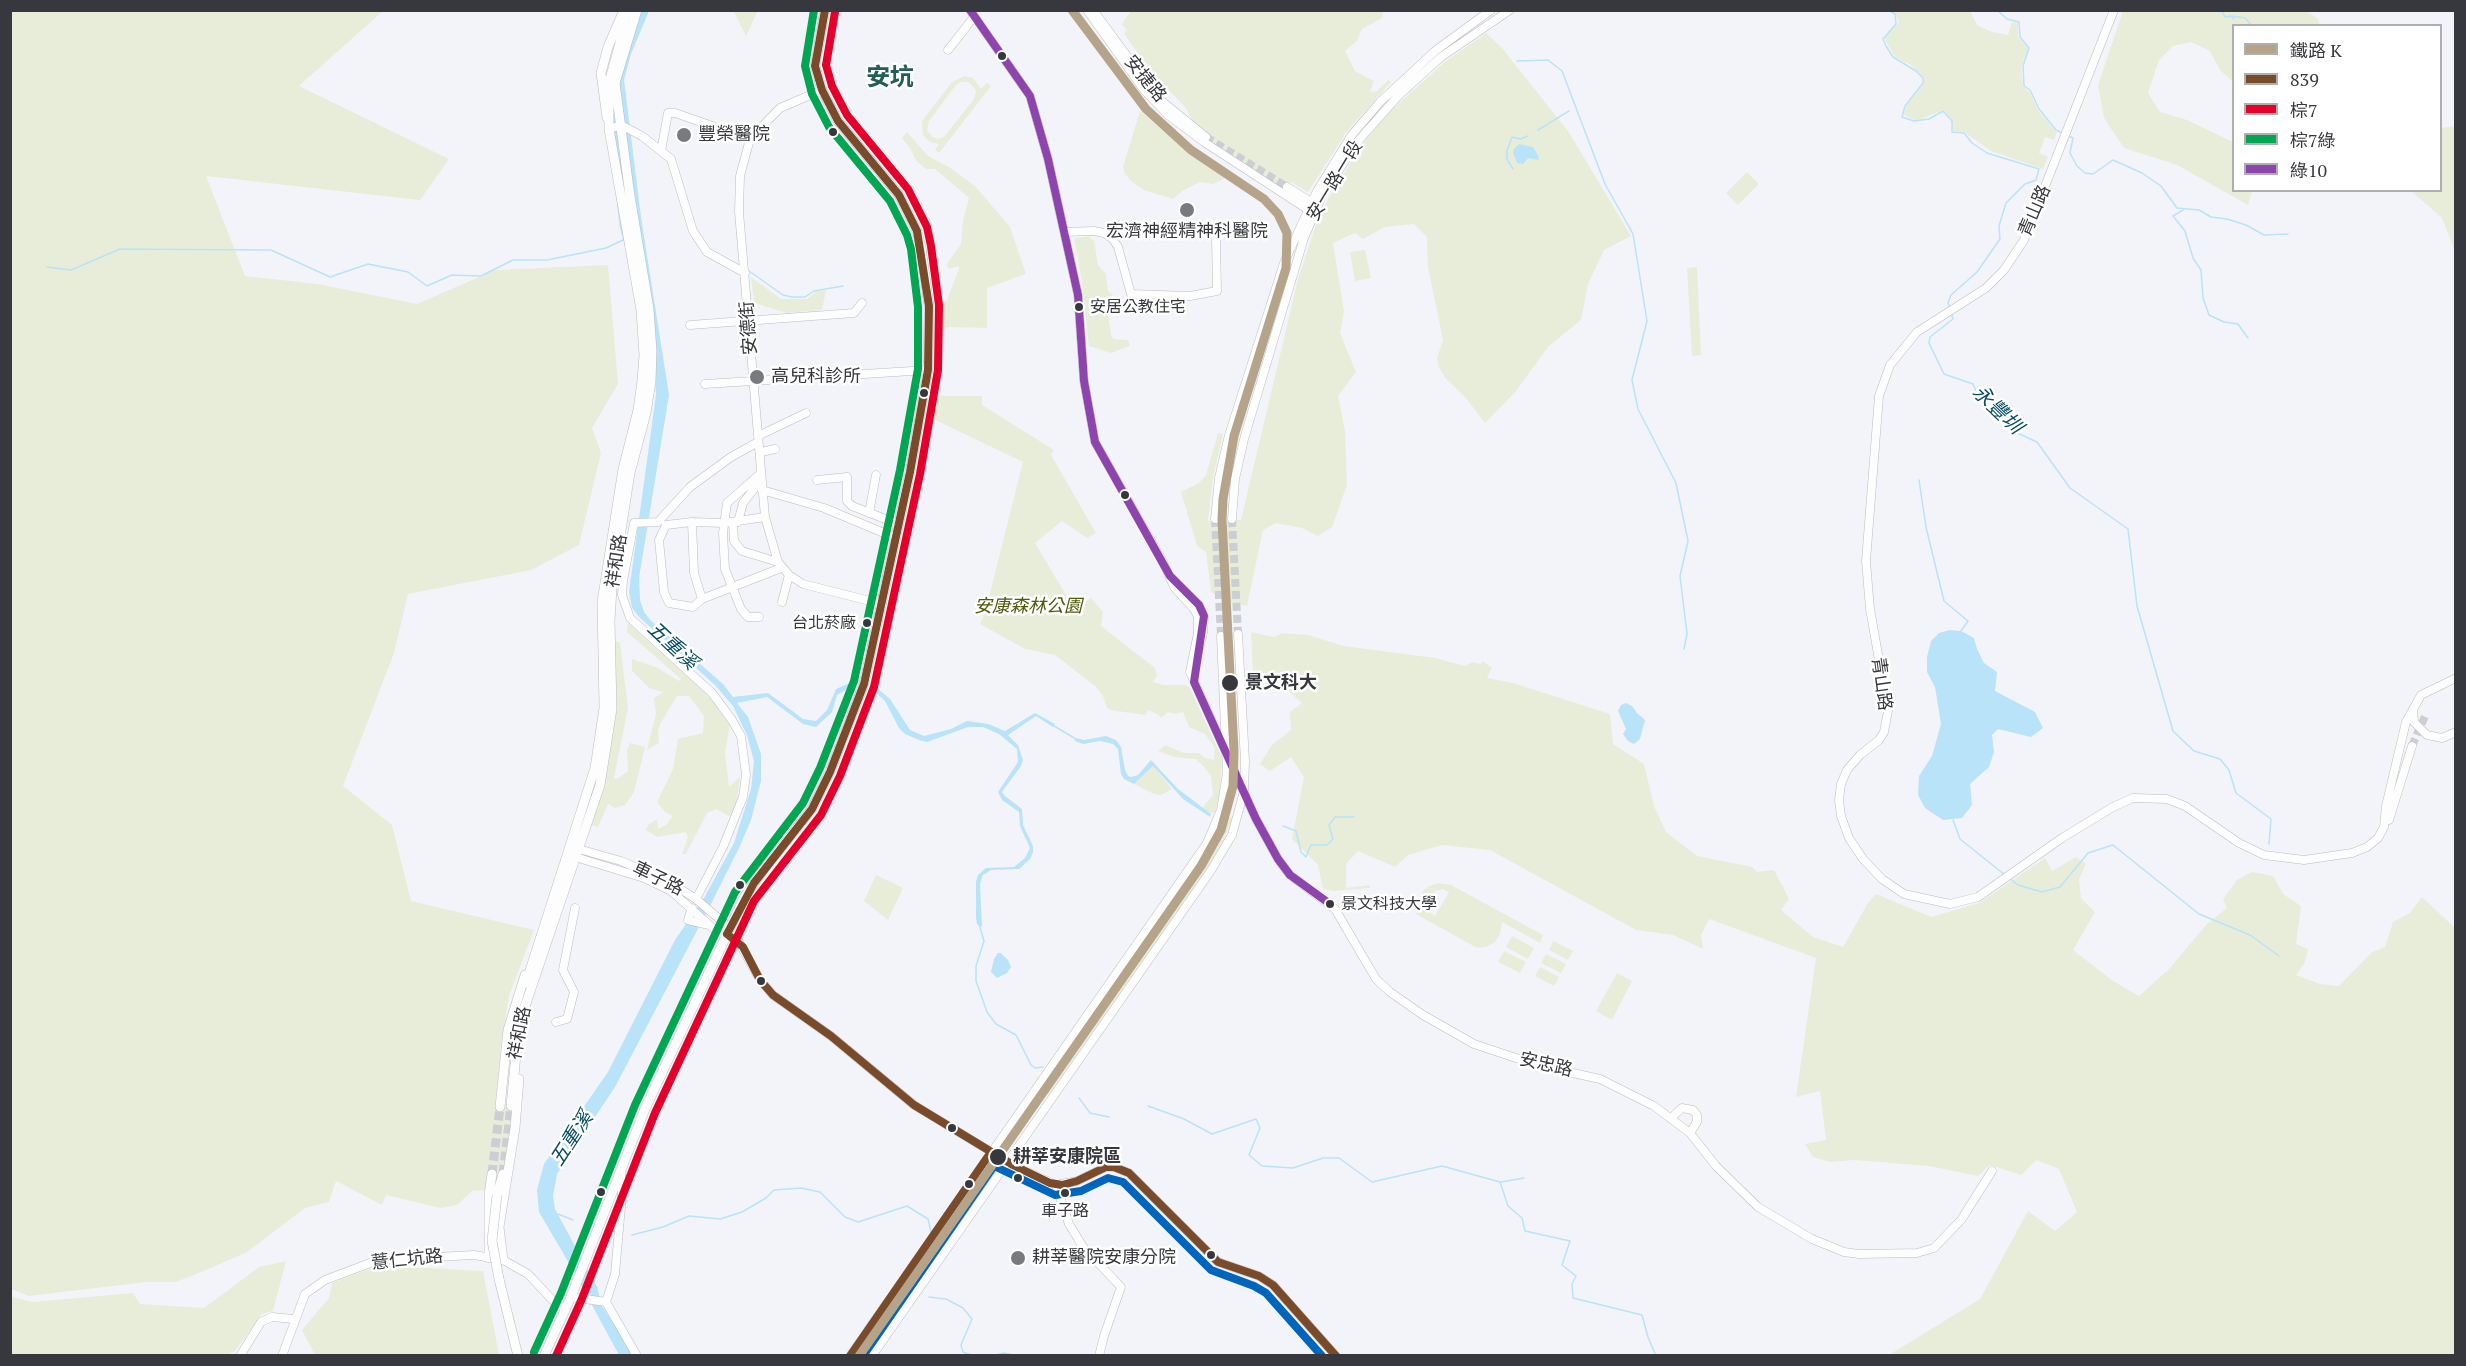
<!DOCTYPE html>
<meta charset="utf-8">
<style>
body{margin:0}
#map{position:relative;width:2466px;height:1366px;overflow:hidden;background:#f2f4fa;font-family:"PT Serif","Noto Sans TC",serif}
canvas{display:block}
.frame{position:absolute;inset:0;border:12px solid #37383d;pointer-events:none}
.legend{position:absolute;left:2232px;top:24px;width:210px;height:168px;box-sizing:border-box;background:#fff;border:2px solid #afafb1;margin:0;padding:8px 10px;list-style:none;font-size:18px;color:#37383d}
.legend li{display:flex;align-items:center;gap:12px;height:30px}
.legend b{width:30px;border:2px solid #afafb1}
</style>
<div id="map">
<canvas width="2466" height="1366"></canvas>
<div class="frame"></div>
<ul class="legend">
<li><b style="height:8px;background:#b5a489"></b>鐵路 K</li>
<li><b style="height:8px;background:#7a4b2a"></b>839</li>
<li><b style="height:8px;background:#e4002b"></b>棕7</li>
<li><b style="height:8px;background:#00a651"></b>棕7綠</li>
<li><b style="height:8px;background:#8e44ad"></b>綠10</li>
</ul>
</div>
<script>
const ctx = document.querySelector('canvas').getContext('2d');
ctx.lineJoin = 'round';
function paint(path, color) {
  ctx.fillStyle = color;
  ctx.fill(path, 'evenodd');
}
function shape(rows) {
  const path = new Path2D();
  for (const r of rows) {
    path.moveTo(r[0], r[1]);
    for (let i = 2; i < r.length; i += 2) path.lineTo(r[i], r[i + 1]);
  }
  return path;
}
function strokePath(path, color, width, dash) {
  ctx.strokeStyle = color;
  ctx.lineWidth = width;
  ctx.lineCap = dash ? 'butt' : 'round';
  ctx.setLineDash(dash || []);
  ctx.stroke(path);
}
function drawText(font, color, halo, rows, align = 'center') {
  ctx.font = font + ' "PT Serif","Noto Sans TC",serif';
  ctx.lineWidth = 5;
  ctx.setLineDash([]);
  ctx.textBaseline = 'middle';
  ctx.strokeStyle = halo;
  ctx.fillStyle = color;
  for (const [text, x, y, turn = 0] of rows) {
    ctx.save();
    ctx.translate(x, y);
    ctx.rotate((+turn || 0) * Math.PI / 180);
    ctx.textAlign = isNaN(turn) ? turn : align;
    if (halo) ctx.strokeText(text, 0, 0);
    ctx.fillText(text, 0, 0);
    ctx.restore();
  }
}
const green = shape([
 [11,11,383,11,299,86,449,159,420,200,206,176,245,276,318,284,417,304,495,270,608,265,618,384,592,428,601,453,579,545,531,570,408,594,394,653,343,786,392,825,411,901,534,930,509,996,501,1045,495,1107,515,1106,506,1174,490,1174,487,1190,472,1191,457,1205,440,1208,386,1195,382,1205,336,1181,329,1202,305,1208,247,1252,204,1271,176,1282,146,1282,29,1296,11,1289],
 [734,11,758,11,746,36,734,12],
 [1131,11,1383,11,1382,18,1362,29,1357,41,1345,51,1355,71,1374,81,1370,92,1377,91,1388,80,1391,82,1346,133,1308,192,1291,182,1285,191,1204,140,1208,134,1193,123,1186,108,1154,75,1124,34,1127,30,1122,25,1123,22],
 [1894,11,1970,11,1977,25,1992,32,2008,35,2012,22,2018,23,2018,37,2028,48,2021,68,2023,86,2030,93,2039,112,2057,133,2054,140,2045,137,2039,153,2048,157,2043,169,1991,151,1964,132,1953,131,1952,120,1943,110,1921,119,1915,120,1904,115,1906,106,1922,86,1924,78,1911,65,1895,57,1886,42,1885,37,1899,22],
 [2123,11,2307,11,2318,19,2320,25,2234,26,2233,82,2220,70,2210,51,2191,42,2173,46,2159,60,2148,93,2160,112,2187,120,2233,142,2234,190,2252,191,2248,205,2177,165,2124,148,2104,118,2098,85],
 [1486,33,1502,48,1568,131,1631,236,1604,250,1588,284,1581,320,1548,347,1516,391,1485,423,1465,397,1445,378,1439,367,1437,358,1443,340,1428,267,1427,237,1414,224,1385,227,1363,239,1355,233,1333,243,1344,311,1340,333,1356,372,1338,396,1345,431,1347,485,1332,527,1318,536,1302,528,1276,523,1263,530,1247,606,1231,603,1211,592,1206,552,1197,546,1181,492,1199,483,1206,475,1218,433,1223,434,1213,477,1208,521,1241,520,1298,279,1316,225,1328,199,1363,143,1390,111,1445,62],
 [964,76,973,78,981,89,987,83,991,86,939,153,935,150,939,144,930,142,923,135,922,121,952,82],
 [968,82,976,90,974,99,944,137,938,139,932,137,927,130,929,121,956,85,961,82],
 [1140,111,1188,152,1227,177,1213,184,1200,182,1182,191,1173,199,1144,190,1132,182,1125,174,1123,167],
 [2455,126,2455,252,2442,218,2411,191,2440,190,2441,128],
 [907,132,928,156,949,167,975,186,1010,227,1026,274,987,288,987,328,948,327,936,334,935,304,946,302,959,269,959,266,948,269,947,264,961,244,963,221,969,198,935,169,926,169,916,161,910,148,902,138],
 [1747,172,1759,184,1738,205,1726,193],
 [1088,236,1094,241,1098,265,1106,274,1108,291,1113,295,1107,305,1111,336,1114,339,1128,340,1130,346,1111,353,1089,346,1082,281,1074,239],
 [1365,250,1371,278,1355,281,1350,252],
 [1697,267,1701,355,1692,356,1687,268],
 [751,277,781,299,807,299,817,291,826,290,822,310,787,313,754,303],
 [932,393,945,396,982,396,982,405,1054,450,1051,455,1096,533,1087,538,1062,521,1035,543,1075,610,1081,609,1085,602,1091,598,1103,612,1101,626,1155,668,1157,675,1153,682,1164,685,1186,685,1190,688,1222,758,1220,792,1215,812,1209,813,1202,808,1213,795,1211,776,1204,767,1196,759,1174,757,1158,751,1165,745,1184,753,1199,753,1205,758,1214,760,1215,748,1205,734,1189,727,1183,712,1174,714,1168,712,1161,718,1159,715,1148,710,1145,715,1110,710,1107,708,1103,696,1095,686,1055,655,1025,649,980,624,989,604,988,601,1023,462,927,416],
 [628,623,709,696,730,725,725,752,729,787,740,777,736,805,731,817,716,809,707,813,686,854,682,854,688,837,686,832,657,837,646,830,648,825,657,819,658,829,666,825,673,816,665,812,657,802,673,769,678,739,703,733,704,716,689,696,677,696,660,724,658,732,659,743,647,750,656,714,654,698,663,692,649,688,632,671,632,659,656,667,679,681,681,679,627,632],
 [1251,632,1274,637,1282,633,1308,635,1344,646,1435,658,1465,666,1473,662,1480,664,1483,661,1492,668,1487,678,1513,683,1610,714,1613,744,1644,764,1654,806,1666,832,1697,856,1752,867,1757,872,1774,870,1789,899,1781,910,1813,937,1843,947,1868,903,1876,894,1931,917,1979,903,2045,858,2052,871,2076,857,2086,864,2079,879,2081,898,2095,912,2073,950,2113,981,2139,996,2169,969,2207,924,2227,908,2223,899,2237,880,2252,872,2273,876,2283,894,2301,906,2296,944,2308,949,2305,962,2296,975,2320,984,2339,986,2372,952,2385,947,2393,922,2410,913,2422,897,2455,928,2455,1355,1889,1355,1980,1299,2028,1211,2055,1231,2077,1212,2059,1169,2036,1160,2021,1175,1990,1165,1978,1176,1929,1166,1854,1160,1830,1162,1813,1157,1805,1144,1826,1140,1820,1091,1796,1097,1816,958,1709,919,1701,935,1703,949,1673,935,1636,930,1490,850,1442,845,1408,855,1395,867,1358,851,1346,864,1346,888,1370,885,1370,888,1334,891,1323,889,1318,865,1292,839,1304,777,1291,757,1270,771,1260,764,1272,745,1291,730,1290,712,1302,703,1269,674,1253,672],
 [617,641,620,643,628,708,614,778,617,779,628,771,627,750,630,743,645,747,634,792,625,805,615,808,608,804,598,827,591,825,609,759,614,722,615,643],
 [1153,766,1172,789,1161,795,1154,794,1150,792,1150,790,1149,792,1134,784],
 [1223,816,1233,818,1219,850,1207,869,1049,1094,1047,1093,1035,1111,1030,1108,1006,1140,1199,864,1211,845],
 [876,875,903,888,888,920,864,901],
 [1438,883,1451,885,1543,935,1540,943,1502,922,1500,934,1495,942,1486,947,1477,948,1416,914,1420,907,1422,892,1429,886],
 [1443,889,1449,892,1435,916,1429,911,1428,900,1435,891],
 [1512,936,1534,948,1528,959,1506,947],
 [1553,941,1573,951,1568,960,1549,950],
 [1504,951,1526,962,1520,973,1498,962],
 [1546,954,1566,964,1561,973,1541,963],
 [1540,967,1559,977,1554,986,1535,976],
 [1617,973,1632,981,1612,1020,1596,1011],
 [990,1175,867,1355,855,1356,955,1210,957,1211,960,1206,965,1209],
 [286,1261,273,1311,262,1314,235,1351,226,1355,11,1355,10,1296,32,1302,133,1293,140,1304,204,1308,259,1267],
 [371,1268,432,1268,483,1271,499,1355,315,1355,302,1330,329,1298,332,1283]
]);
const water = shape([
 [627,11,649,11,631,54,624,80,641,217,669,395,639,578,640,600,644,612,651,621,723,684,733,697,768,693,803,719,816,721,827,710,836,689,859,679,858,683,837,695,832,712,816,727,803,724,767,697,737,703,748,717,761,754,761,781,751,820,740,846,711,904,615,1087,557,1174,553,1196,555,1209,597,1287,602,1306,634,1355,619,1355,573,1270,539,1212,537,1190,544,1164,608,1072,675,940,704,898,734,843,751,789,754,761,747,735,733,706,715,685,639,617,632,608,629,592,656,395,655,380,637,291,620,228,603,89],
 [1519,144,1533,147,1539,157,1538,160,1528,158,1523,164,1517,163,1513,153,1514,149],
 [1950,630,1961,631,1974,638,1977,649,1984,663,1997,672,1995,691,2035,712,2043,728,2031,737,1998,729,1992,735,1994,752,1989,767,1970,784,1972,805,1962,818,1943,820,1925,808,1918,795,1919,776,1932,756,1941,724,1935,687,1927,672,1927,657,1931,641,1939,633],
 [871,683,890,699,910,730,924,736,951,729,967,721,988,724,1005,731,1035,713,1055,724,1053,727,1036,716,1008,735,1018,745,1023,760,1021,766,1002,792,1005,796,1022,809,1023,825,1033,846,1033,852,1030,859,1019,869,991,870,983,875,980,884,982,927,977,924,976,918,976,882,978,875,986,868,1014,867,1025,858,1030,848,1020,826,1019,812,1002,800,998,792,1018,762,1017,749,999,734,983,727,968,727,927,742,919,740,905,734,899,728,885,701,870,687],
 [1626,703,1632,706,1637,713,1645,720,1640,739,1634,744,1628,741,1623,734,1626,729,1618,711,1621,705],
 [1106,736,1116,740,1121,747,1125,770,1128,776,1131,777,1138,775,1151,760,1178,789,1211,814,1210,817,1183,799,1153,766,1134,784,1124,779,1121,774,1118,749,1113,744,1100,741,1083,744,1075,741,1076,738,1084,740],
 [998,953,1001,953,1008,960,1011,967,1007,973,997,978,991,972,994,959]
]);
const stream = shape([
 [1870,10,1886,10],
 [1888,10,1895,14,1896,24,1883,39,1886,46,1893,57,1916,71,1923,78,1923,83,1905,106,1902,117,1914,121,1929,119,1943,111,1952,121,1952,132,1964,133,1972,143,1987,153,2039,169,2036,180,2025,184,2006,203,1999,226,2000,239,1977,272,1951,295,1948,303,1950,308],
 [1997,10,2007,19,2019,22,2020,37,2029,48,2023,66,2024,86,2030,90,2039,109,2056,130,2064,134],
 [2221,10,2225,17,2231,16,2234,19],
 [2231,16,2245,18,2252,26],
 [1517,61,1548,60,1562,71,1605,184,1633,234,1647,321,1632,380,1638,409,1676,483,1688,541,1680,576,1687,634,1684,649],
 [1538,130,1569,111],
 [2068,136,2073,138,2070,153,2077,166,2085,173,2093,174,2113,160,2142,173,2161,186,2177,208,2199,210,2211,217,2227,219,2246,225,2264,235,2288,234],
 [1513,169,1507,159,1507,151,1512,137,1520,139,1528,136],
 [2183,210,2173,216,2185,231,2193,258,2201,270,2203,298,2209,315,2224,322,2238,324,2248,338],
 [47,267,71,270,120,249,271,250,330,277,368,264,408,272,427,286,452,275,481,276,513,260,547,260,606,248,623,240],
 [749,271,783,295,792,297,805,297,814,291,843,286],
 [1952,315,1953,319,1930,337,1929,343,1944,374,1973,384,1978,396,1992,403,2015,432,2037,442,2070,488,2128,529,2137,606,2173,731,2194,751,2220,759,2229,770,2236,793,2271,819,2269,844],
 [1919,480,1926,527,1944,601,1968,621,1961,631],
 [1054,726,1076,739],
 [1953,820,1960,839,2005,875],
 [1283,826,1296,831,1301,852,1306,857,1311,845,1327,845,1333,839,1329,825,1335,817,1354,817],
 [2009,878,2018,885,2042,892,2060,887,2088,853,2113,845,2199,914,2250,935,2279,956],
 [979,924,984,941,976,966,976,981,987,1012,996,1024,1016,1035,1031,1065,1035,1068,1043,1067],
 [1079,1098,1090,1113,1109,1117],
 [1148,1106,1184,1119,1212,1134,1256,1119,1260,1128,1249,1155,1262,1166,1293,1168,1323,1158,1339,1158,1372,1182,1442,1166,1500,1182,1508,1206,1522,1218,1525,1231,1570,1241,1562,1265,1576,1276,1572,1284,1573,1298,1642,1315,1648,1337,1656,1356],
 [1501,1182,1524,1178],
 [558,1214,573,1220],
 [632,1235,663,1227,689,1216,720,1219,742,1212,766,1198,774,1190,801,1188,820,1192,845,1217,858,1222,907,1206,928,1219,931,1232],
 [929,1297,946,1299,963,1308,972,1319,961,1345,963,1352,974,1356],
 [991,1356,1004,1353,1018,1356]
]);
const minorTunnel = shape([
 [1206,137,1287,187],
 [1215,519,1221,636],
 [1232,519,1238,634],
 [2412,746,2426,714]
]);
const majorTunnel = shape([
 [492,1174,500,1107],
 [503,1174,511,1106]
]);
const minor = shape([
 [970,10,1030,96,1048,159,1078,295,1084,381,1095,442,1163,562,1174,587,1194,609,1198,617,1198,633,1190,672,1255,817,1278,859,1290,875,1335,909,1376,979,1390,992,1423,1015,1474,1044,1537,1065,1600,1079,1654,1106,1690,1133,1716,1166,1758,1207,1812,1239,1844,1252,1859,1254,1917,1253,1934,1248,1961,1220,1992,1171],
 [1087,10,1144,90,1168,115,1204,142,1310,211],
 [1093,10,1158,98,1206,137],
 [2114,10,2024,240,2004,270,1986,288,1917,332,1890,365,1879,396,1866,561,1870,609,1888,711,1884,732,1879,740,1860,755,1847,770,1841,784,1839,800,1841,816,1849,838,1863,859,1882,879,1904,894,1950,904,1978,897,2062,838,2113,807,2133,798,2167,799,2185,806,2239,843,2264,855,2304,860,2352,853,2367,847,2378,838,2384,827,2386,806,2406,722,2421,695,2456,678],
 [948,50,974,17],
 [822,90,780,108,750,139,740,176,739,212,765,517,778,562,789,575,803,584,882,604],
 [609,129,621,125,642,136,671,159,693,231,707,252,745,273],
 [661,151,668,113,675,113,750,139],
 [1287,187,1314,204],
 [1064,232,1094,231,1104,233,1113,239,1118,247,1131,294,1190,296,1217,291,1216,239],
 [690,325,854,313,862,303],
 [705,384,928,370],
 [758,436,806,413],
 [761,452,775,449],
 [817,480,847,477,847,501,852,506,898,524],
 [762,490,824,508,896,538],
 [869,513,876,475],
 [765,517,724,523,692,522,666,525,659,540,664,592,669,603,693,607,702,599,781,568],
 [1215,519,1219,478,1229,435,1284,263,1317,191,1351,136,1380,102,1435,51,1491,10],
 [1232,519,1235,479,1244,439,1304,238,1322,196,1358,141,1398,96,1441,57,1510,10],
 [692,522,694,573,702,599],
 [733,522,734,541,742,551,778,562],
 [738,522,743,503,761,480],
 [1171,577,1199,605,1204,616,1203,633,1194,668],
 [782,602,789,575],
 [759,617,748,617,741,609,725,569,723,533,727,503,761,473],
 [2413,710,2414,722,2427,735,2442,738,2456,732],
 [2389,820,2412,746],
 [575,848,621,861,671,883,696,899,724,923,727,934],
 [572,856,644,878,671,891,715,930,739,942,760,980,773,995,831,1036,914,1105,1013,1165,1056,1185,1077,1181,1106,1167,1114,1167,1129,1173,1218,1262,1259,1276,1273,1285,1336,1356],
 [696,899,723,847,743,797,746,775,741,736,732,720,712,693,630,618,622,595,623,581,634,523,658,522,690,487,731,457,758,442],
 [692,908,688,920,709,925],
 [556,1022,567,1019,574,992,563,970,575,908],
 [1671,1118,1682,1108,1693,1110,1697,1115,1697,1122,1690,1133],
 [1056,1185,1069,1224,1083,1247,1121,1287,1104,1336,1099,1356],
 [571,1297,606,1302],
 [606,1302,615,1274,622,1195,621,1174],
 [606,1302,637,1356],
 [240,1356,261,1322,272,1317,294,1319],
 [282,1356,305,1294,325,1280,378,1260,474,1255,503,1260,528,1274,557,1305,566,1309],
 [850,1356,1207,843,1221,810,1227,773,1221,636],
 [872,1356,1210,872,1232,835,1244,791,1245,761,1238,634]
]);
const major = shape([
 [607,118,601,73,608,47,624,10],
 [526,983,595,768,604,708,602,602,623,469,638,410,642,381,644,355,641,310,609,129,609,83,629,10],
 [511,1106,519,1024,600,785,612,709,610,621,612,588,630,473,646,413,651,381,652,351,649,309,630,196,615,83,637,10],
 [500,1107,508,1030,525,975],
 [497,1195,503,1174],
 [489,1258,489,1195,492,1174],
 [503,1260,499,1227,515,1128,519,1079],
 [499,1279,518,1356],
 [544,1356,571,1297,645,1109,745,896,764,869,812,809,830,772,864,684,910,472,928,370,929,306,921,247,917,231,899,195,838,121,822,90,815,66,825,10]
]);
const majorBridge = shape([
 [497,1195,492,1241,499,1279]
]);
const bus1 = shape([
 [727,934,754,883,812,809,830,772,864,684,910,472,928,370,929,306,917,231,899,195,838,121,822,90,815,66,825,10],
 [727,934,743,947,760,980,773,995,831,1036,914,1105,1013,1165,1050,1183,1062,1185,1077,1181,1106,1167,1114,1167,1129,1173,1218,1262,1259,1276,1273,1285,1336,1356],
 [850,1356,991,1152]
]);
const bus2 = shape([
 [556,1356,581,1301,655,1113,754,901,821,815,840,776,874,687,920,474,938,370,939,305,931,246,927,227,908,189,847,115,832,86,826,65,835,12]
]);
const bus3 = shape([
 [534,1352,561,1293,635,1105,735,892,803,803,820,768,854,681,900,470,918,369,918,307,911,249,907,235,890,201,829,127,812,94,805,66,814,10]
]);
const bus4 = shape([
 [970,10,1030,96,1048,159,1078,295,1084,381,1095,442,1170,576,1199,605,1204,616,1194,682,1256,819,1278,859,1290,875,1330,904]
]);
const bus5 = shape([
 [863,1356,994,1166,1055,1195,1081,1191,1108,1178,1123,1182,1211,1270,1254,1286,1266,1293,1322,1356]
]);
const rail1 = shape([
 [859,1356,1201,866,1221,830,1233,786,1234,751,1222,520,1223,499,1234,436,1286,268,1287,233,1278,214,1264,199,1191,150,1146,109,1072,10]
]);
const markers = [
 [1002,56,5,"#37383d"],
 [833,132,5,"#37383d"],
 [684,135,8,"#787a7f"],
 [1187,210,8,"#787a7f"],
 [1079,307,5,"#37383d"],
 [757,377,8,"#787a7f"],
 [924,393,5,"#37383d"],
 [1125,495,5,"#37383d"],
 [867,623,5,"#37383d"],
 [1230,683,9,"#37383d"],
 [740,885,5,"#37383d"],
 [1330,904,5,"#37383d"],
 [761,981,5,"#37383d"],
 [952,1128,5,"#37383d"],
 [998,1157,9,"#37383d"],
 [1018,1178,5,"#37383d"],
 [969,1184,5,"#37383d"],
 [601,1192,5,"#37383d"],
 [1065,1193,5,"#37383d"],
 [1211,1255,5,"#37383d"],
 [1018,1258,8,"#787a7f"]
];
const busNames = [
 ["安居公教住宅",1090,307],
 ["台北菸廠",856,623,"right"],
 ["景文科技大學",1341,904],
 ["車子路",1065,1211,"center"]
];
const streetNames = [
 ["安捷路",1145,79,51],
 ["安一路一段",1335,181,-59],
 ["青山路",2035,211,-67],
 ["安德街",749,328,-94],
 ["祥和路",617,561,-81],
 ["青山路",1881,684,82],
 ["車子路",658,879,26],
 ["祥和路",520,1033,-79],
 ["安忠路",1546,1065,13],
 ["薏仁坑路",407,1260,-6]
];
const poiNames = [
 ["豐榮醫院",698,135],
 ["宏濟神經精神科醫院",1187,232,"center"],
 ["高兒科診所",771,377],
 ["耕莘醫院安康分院",1032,1258]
];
const parkNames = [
 ["安康森林公園",1028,607]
];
const stopNames = [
 ["景文科大",1245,683],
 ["耕莘安康院區",1013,1157]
];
const waterNames = [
 ["永豐圳",1997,410,44],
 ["五重溪",672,646,43],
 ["五重溪",572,1139,-57]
];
const districtNames = [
 ["安坑",890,78]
];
paint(green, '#e8edda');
paint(water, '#b8e3f8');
strokePath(stream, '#b8e3f8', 1.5);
strokePath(minorTunnel, '#cdced4', 8, [8, 4]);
strokePath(majorTunnel, '#cdced4', 9, [9, 4.5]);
strokePath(minor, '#bbbcc1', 9);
strokePath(major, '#bbbcc1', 10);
strokePath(minor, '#fdfdfe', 8);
strokePath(major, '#fdfdfe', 9);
strokePath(majorBridge, '#bbbcc1', 10, []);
strokePath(majorBridge, '#fdfdfe', 9);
strokePath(bus1, '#7a4b2a', 8);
strokePath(bus2, '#e4002b', 8);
strokePath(bus3, '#00a651', 8);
strokePath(bus4, '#8e44ad', 8);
strokePath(bus5, '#0065bd', 8);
strokePath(rail1, '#b5a489', 9);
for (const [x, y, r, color] of markers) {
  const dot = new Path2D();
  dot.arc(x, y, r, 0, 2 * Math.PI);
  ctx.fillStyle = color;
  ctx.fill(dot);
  strokePath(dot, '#fff', 2);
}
drawText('16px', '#37383d', '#fff', busNames, 'left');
drawText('18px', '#37383d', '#fff', streetNames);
drawText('18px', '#37383d', '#fff', poiNames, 'left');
drawText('italic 18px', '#505a0c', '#fff', parkNames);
drawText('bold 18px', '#37383d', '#fff', stopNames, 'left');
drawText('italic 20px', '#0a4e65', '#fff', waterNames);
drawText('bold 24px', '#255e58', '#fff', districtNames);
</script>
